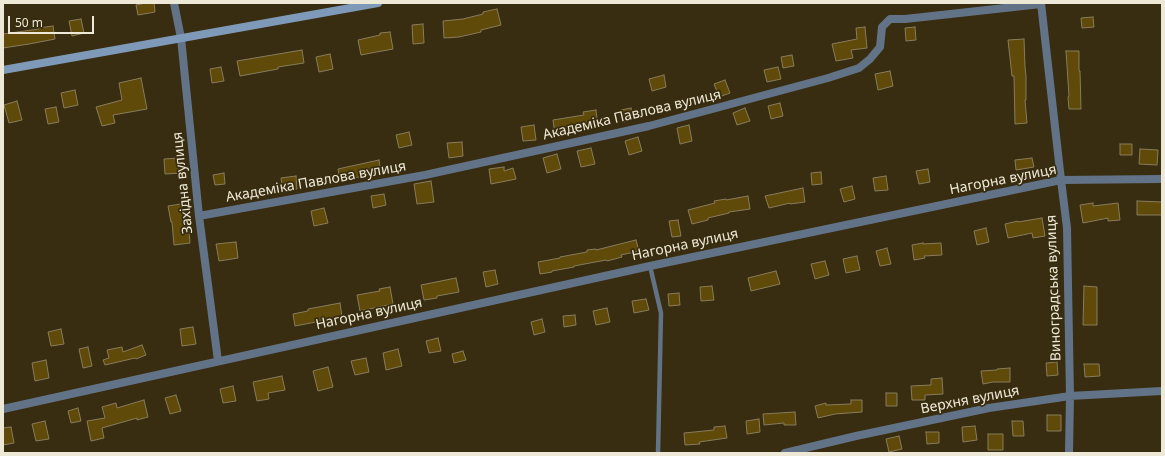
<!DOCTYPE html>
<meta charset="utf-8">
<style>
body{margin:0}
#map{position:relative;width:1165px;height:456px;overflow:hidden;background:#382d10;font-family:"Noto Sans",sans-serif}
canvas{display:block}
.frame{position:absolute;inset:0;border:4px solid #eee8d7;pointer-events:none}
.scale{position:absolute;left:8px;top:16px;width:86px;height:18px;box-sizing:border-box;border:2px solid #eee8d7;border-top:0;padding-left:5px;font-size:12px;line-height:14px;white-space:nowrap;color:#eee8d7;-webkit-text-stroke:3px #382d10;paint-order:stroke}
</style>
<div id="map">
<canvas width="1165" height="456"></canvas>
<div class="frame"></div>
<div class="scale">50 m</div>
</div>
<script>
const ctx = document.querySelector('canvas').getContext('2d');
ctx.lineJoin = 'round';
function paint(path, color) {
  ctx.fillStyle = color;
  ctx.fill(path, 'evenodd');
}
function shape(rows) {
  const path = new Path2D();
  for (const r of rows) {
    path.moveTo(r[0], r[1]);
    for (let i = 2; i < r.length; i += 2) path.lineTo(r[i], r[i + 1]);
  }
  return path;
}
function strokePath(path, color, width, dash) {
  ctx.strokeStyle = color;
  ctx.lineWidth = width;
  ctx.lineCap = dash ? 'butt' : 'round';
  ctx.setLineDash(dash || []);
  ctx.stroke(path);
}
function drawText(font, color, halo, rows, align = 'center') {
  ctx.font = font + ' "Noto Sans",sans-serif';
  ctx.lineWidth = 3.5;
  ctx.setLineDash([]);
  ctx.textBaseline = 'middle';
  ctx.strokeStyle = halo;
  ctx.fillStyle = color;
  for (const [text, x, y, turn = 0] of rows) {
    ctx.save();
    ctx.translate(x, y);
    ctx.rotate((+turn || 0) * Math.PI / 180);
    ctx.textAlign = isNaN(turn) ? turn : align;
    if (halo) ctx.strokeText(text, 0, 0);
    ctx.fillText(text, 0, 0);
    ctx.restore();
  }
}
const building = shape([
 [146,3,154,3,155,12,138,15,136,5,146,3],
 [497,9,501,25,481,30,481,32,459,37,444,38,443,21,463,19,483,14,483,12,497,9],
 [1093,17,1094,27,1082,28,1081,18,1093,17],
 [81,19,84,33,72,36,69,21,81,19],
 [423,24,424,43,413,44,412,25,423,24],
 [53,26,55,39,29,44,3,48,3,34,39,29,38,28,53,26],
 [865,27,867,48,851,50,853,58,836,61,832,44,857,39,856,28,865,27],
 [915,27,916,40,906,41,905,28,915,27],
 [390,32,393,49,371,53,361,55,358,40,380,35,380,33,390,32],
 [1024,39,1025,67,1026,76,1026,100,1025,100,1027,123,1015,124,1014,76,1012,76,1008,40,1024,39],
 [302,50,304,63,278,67,278,69,240,76,237,61,302,50],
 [1066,51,1079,51,1079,71,1080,71,1081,109,1069,109,1068,97,1069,96,1066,51],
 [330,54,333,69,319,72,316,57,330,54],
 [792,55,794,66,783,68,781,57,792,55],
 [221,67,224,81,212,83,210,69,221,67],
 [778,67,781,79,767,82,764,70,778,67],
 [890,71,893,86,878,90,875,74,890,71],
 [664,75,666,87,652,91,649,79,664,75],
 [141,78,147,109,113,115,115,123,102,126,96,107,122,100,119,83,141,78],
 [725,80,730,93,719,97,714,84,725,80],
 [75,90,78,105,64,108,61,93,75,90],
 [17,101,22,120,9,123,4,105,17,101],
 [780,103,783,116,771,119,768,106,780,103],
 [56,107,59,122,48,124,45,109,56,107],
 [631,108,634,119,624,122,621,110,631,108],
 [745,108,750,121,737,125,733,113,745,108],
 [596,110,598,127,572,130,572,132,555,135,553,120,584,115,583,112,596,110],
 [534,125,536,140,523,141,521,127,534,125],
 [689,125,692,141,680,144,677,128,689,125],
 [409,132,412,145,399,148,396,135,409,132],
 [638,137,642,151,629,155,625,141,638,137],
 [462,142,463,156,449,158,447,143,462,142],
 [1120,144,1132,144,1132,155,1120,155,1120,144],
 [591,148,595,164,581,167,577,151,591,148],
 [1140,149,1158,150,1157,165,1139,164,1140,149],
 [557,154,561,169,547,173,543,158,557,154],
 [180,158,181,173,165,174,164,159,180,158],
 [1032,158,1034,167,1016,170,1015,160,1032,158],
 [379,160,381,174,368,176,368,175,340,181,338,169,379,160],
 [504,167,504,171,513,168,516,179,491,184,489,169,504,167],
 [928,169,930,182,919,184,916,171,928,169],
 [821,172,822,184,812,185,811,173,821,172],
 [224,173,225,184,215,185,213,175,224,173],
 [296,176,297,189,283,192,281,178,296,176],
 [886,176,888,190,875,191,873,178,886,176],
 [431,181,434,202,417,204,414,184,431,181],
 [852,186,855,199,844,202,840,189,852,186],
 [803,188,805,202,790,204,790,203,769,208,765,196,803,188],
 [384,194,386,205,373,208,371,196,384,194],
 [748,196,750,209,729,212,729,213,708,218,708,220,692,224,688,210,715,203,714,201,726,199,726,200,748,196],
 [1137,201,1162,202,1162,215,1137,215,1137,201],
 [1093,203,1093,206,1118,203,1120,220,1108,221,1108,218,1083,223,1080,205,1093,203],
 [181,204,186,230,189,230,190,243,174,245,172,222,171,222,168,206,181,204],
 [324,208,328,223,314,226,311,211,324,208],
 [1042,218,1045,236,1033,238,1032,233,1008,238,1005,224,1018,221,1018,222,1042,218],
 [678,220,681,236,672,237,669,221,678,220],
 [986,228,989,242,977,245,974,231,986,228],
 [636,240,639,251,621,255,622,257,607,261,606,260,574,266,574,267,552,271,552,272,540,274,538,262,560,258,560,257,587,252,587,250,596,249,596,250,636,240],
 [236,242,238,258,219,261,216,244,236,242],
 [923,243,923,244,941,243,942,255,924,256,925,258,914,260,912,245,923,243],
 [887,248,891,264,880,266,876,251,887,248],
 [857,256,860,270,846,273,843,259,857,256],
 [825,261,829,275,815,279,811,264,825,261],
 [495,270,498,284,486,287,483,272,495,270],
 [776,271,780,284,751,291,748,278,776,271],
 [456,278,459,292,437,296,437,298,424,300,421,285,456,278],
 [712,286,714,300,701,301,700,287,712,286],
 [1084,286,1097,287,1097,325,1083,325,1084,286],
 [390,287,393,304,360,311,357,295,380,291,379,289,390,287],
 [679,293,680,305,669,306,668,294,679,293],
 [646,299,649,310,634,313,632,301,646,299],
 [340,303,342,317,295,326,293,314,308,311,308,309,340,303],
 [607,308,610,322,596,325,593,311,607,308],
 [575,315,576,325,564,327,563,316,575,315],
 [542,319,545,332,534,335,531,322,542,319],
 [193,327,196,344,182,346,180,329,193,327],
 [61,329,64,344,51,346,48,332,61,329],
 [438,338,441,351,429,353,426,341,438,338],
 [142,345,146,355,136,359,135,358,105,365,103,360,109,358,107,350,122,347,123,352,142,345],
 [88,347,92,366,83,368,79,349,88,347],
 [398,349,402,366,386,370,383,353,398,349],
 [463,351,466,360,454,363,452,354,463,351],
 [366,358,369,372,355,375,351,361,366,358],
 [46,360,49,378,35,381,32,363,46,360],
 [1057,362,1058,375,1047,376,1046,363,1057,362],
 [1084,364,1099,364,1100,376,1085,377,1084,364],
 [328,367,333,387,318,391,313,371,328,367],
 [1010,368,1010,382,993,382,983,384,981,371,997,370,997,369,1010,368],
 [282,376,285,390,268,393,269,399,257,401,253,382,282,376],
 [942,378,943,394,925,395,925,400,912,400,911,386,931,385,931,379,942,378],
 [233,386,236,401,223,403,220,389,233,386],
 [886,393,897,393,897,406,886,406,886,393],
 [176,395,181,411,170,414,165,398,176,395],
 [144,400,148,417,137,420,137,418,102,428,104,438,91,441,87,421,105,418,102,407,116,403,117,408,144,400],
 [851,400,862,400,862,412,835,414,818,418,815,406,826,403,826,405,851,404,851,400],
 [78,408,81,421,71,423,68,411,78,408],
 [795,412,796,425,784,425,784,423,764,425,763,414,795,412],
 [1047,415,1061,415,1061,431,1047,431,1047,415],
 [759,419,760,432,747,434,746,421,759,419],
 [45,421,49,439,36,441,32,424,45,421],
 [1012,421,1023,421,1024,436,1013,436,1012,421],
 [725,426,727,438,699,442,700,444,685,445,684,433,714,430,714,427,725,426],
 [975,426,977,440,963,442,962,427,975,426],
 [11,427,14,443,3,445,3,428,11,427],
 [926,432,939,432,939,443,927,444,926,432],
 [988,434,1003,434,1003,450,988,450,988,434],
 [899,436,902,449,889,452,886,439,899,436]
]);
const service = shape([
 [650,266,661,313,658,453]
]);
const minor = shape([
 [174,3,181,38,199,216,218,361],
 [1041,3,1061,180,1067,228,1070,396,1069,453],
 [199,216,425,175,649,126,828,78,859,68,870,59,880,47,882,27,890,19,905,19,1041,4],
 [3,409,650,266,1061,180,1162,179],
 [785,453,856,436,989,408,1070,396,1162,391]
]);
const secondary = shape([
 [3,70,378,3]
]);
const streetNames = [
 ["Академіка Павлова вулиця",632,115,-13],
 ["Нагорна вулиця",1003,180,-11],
 ["Академіка Павлова вулиця",316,182,-10],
 ["Західна вулиця",183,183,-96],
 ["Нагорна вулиця",685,245,-12],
 ["Виноградська вулиця",1054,288,-92],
 ["Нагорна вулиця",369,314,-12],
 ["Верхня вулиця",970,400,-11]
];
paint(building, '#5f4a09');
strokePath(building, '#887c5d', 1);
strokePath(service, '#637387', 4.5);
strokePath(minor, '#637387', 8);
strokePath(secondary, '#7f9ab9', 8);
drawText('14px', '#eee8d7', '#382d10', streetNames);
</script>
